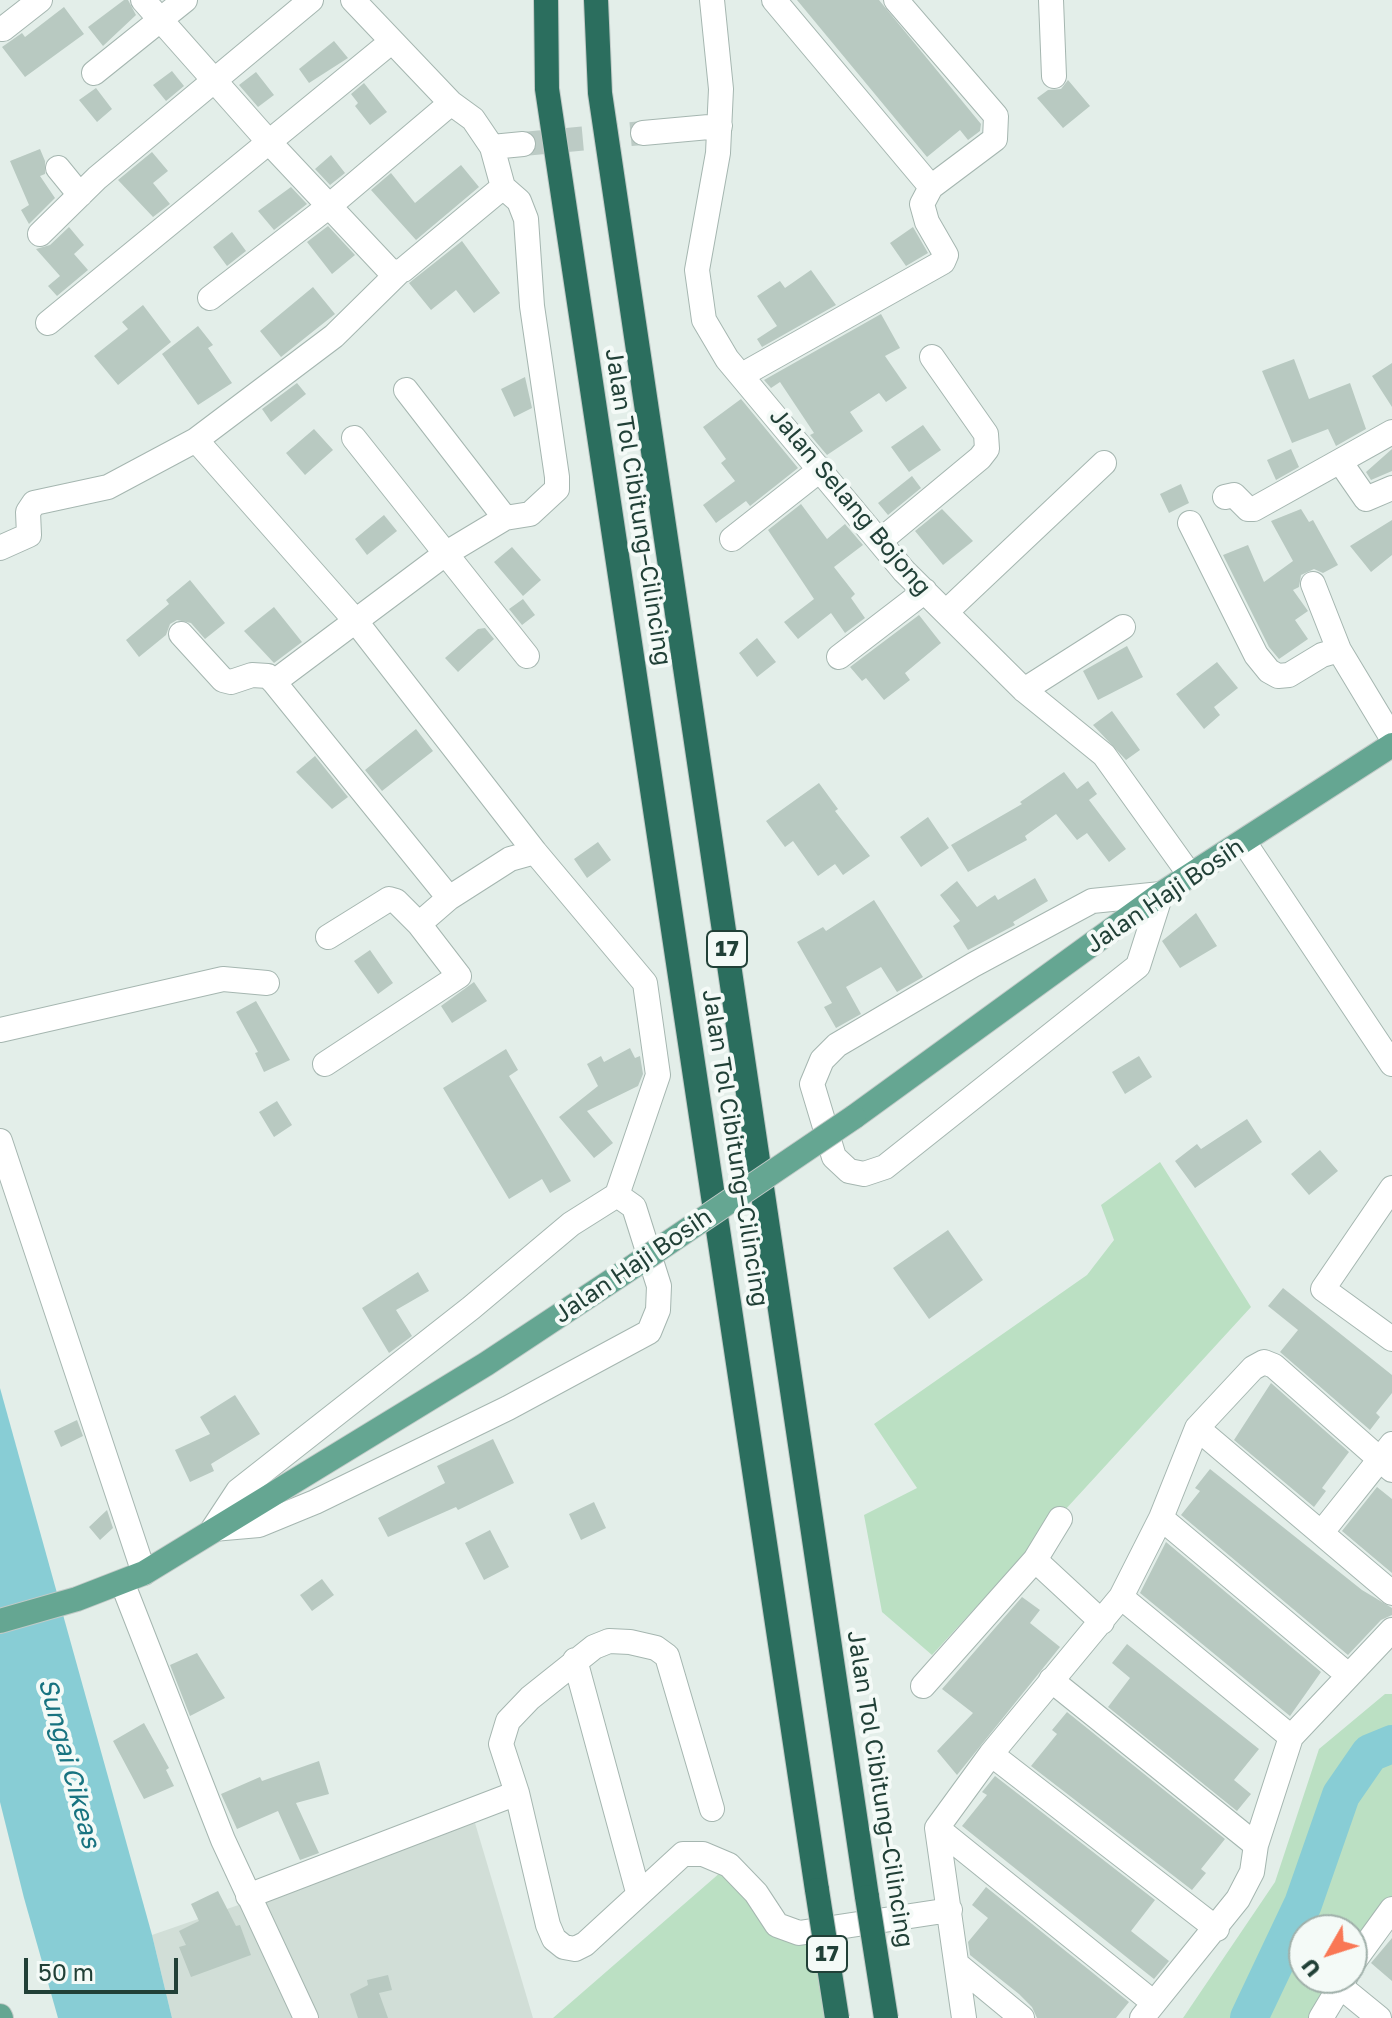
<!DOCTYPE html>
<meta charset="utf-8">
<style>
body{margin:0}
#map{position:relative;width:1392px;height:2018px;overflow:hidden;background:#e3eee9;font-family:"Golos Text",sans-serif}
canvas{display:block}
.north{position:absolute;left:1288px;top:1914px;width:80px;height:80px;box-sizing:border-box;background:#f4faf7;border:2px solid #a0b0aa;border-radius:50%;rotate:231deg;font-size:22px;font-weight:700;line-height:32px;text-align:center;color:#214037}
.north::after{content:'';display:block;margin:auto;width:28px;height:36px;background:#f97755;clip-path:polygon(50% 0,100% 100%,50% 72%,0 100%)}
.scale{position:absolute;left:24px;top:1958px;width:154px;height:36px;box-sizing:border-box;border:4px solid #214037;border-top:0;padding-left:10px;font-size:24px;line-height:28px;white-space:nowrap;color:#214037;-webkit-text-stroke:6px #f4faf7;paint-order:stroke}
</style>
<div id="map">
<canvas width="1392" height="2018"></canvas>
<div class="north">U</div>
<div class="scale">50 m</div>
</div>
<script>
const ctx = document.querySelector('canvas').getContext('2d');
ctx.lineJoin = 'round';
function paint(path, color) {
  ctx.fillStyle = color;
  ctx.fill(path, 'evenodd');
}
function shape(rows) {
  const path = new Path2D();
  for (const r of rows) {
    path.moveTo(r[0], r[1]);
    for (let i = 2; i < r.length; i += 2) path.lineTo(r[i], r[i + 1]);
  }
  return path;
}
function strokePath(path, color, width, dash) {
  ctx.strokeStyle = color;
  ctx.lineWidth = width;
  ctx.lineCap = dash ? 'butt' : 'round';
  ctx.setLineDash(dash || []);
  ctx.stroke(path);
}
function drawText(font, color, halo, rows, align = 'center') {
  ctx.font = font + ' "Golos Text",sans-serif';
  ctx.lineWidth = 8;
  ctx.setLineDash([]);
  ctx.textBaseline = 'middle';
  ctx.strokeStyle = halo;
  ctx.fillStyle = color;
  for (const [text, x, y, turn = 0] of rows) {
    ctx.save();
    ctx.translate(x, y);
    ctx.rotate((+turn || 0) * Math.PI / 180);
    ctx.textAlign = isNaN(turn) ? turn : align;
    if (halo) ctx.strokeText(text, 0, 0);
    ctx.fillText(text, 0, 0);
    ctx.restore();
  }
}
const built = shape([
 [475,1823,533,2018,172,2018,152,1935]
]);
const green = shape([
 [1160,1162,1251,1307,932,1655,882,1612,864,1515,917,1488,874,1424,1087,1275,1114,1240,1101,1205],
 [1385,1694,1392,1694,1392,1913,1352,1971,1352,1930,1304,1930,1304,1978,1347,1978,1320,2018,1183,2018,1275,1882,1319,1749],
 [729,1865,777,1925,824,1932,837,2018,553,2018]
]);
const water = shape([
 [0,1388,152,1935,172,2018,58,2018,24,1898,0,1802]
]);
const river = shape([
 [1249,2018,1303,1904,1341,1795,1370,1753,1392,1744]
]);
const building = shape([
 [124,0,128,0,136,15,103,46,88,27],
 [797,0,879,0,981,124,980,131,968,140,960,130,927,157],
 [64,7,84,34,25,77,2,47,22,33,25,37],
 [334,41,348,58,309,83,299,69],
 [172,71,184,86,166,101,153,85],
 [256,72,274,95,258,107,239,85],
 [1068,80,1090,106,1063,128,1037,98,1048,90,1061,89],
 [364,83,387,112,370,125,355,106,358,103,351,94],
 [96,88,112,109,97,122,79,100],
 [40,149,45,161,45,174,40,176,55,198,29,224,21,210,29,205,10,161],
 [152,152,168,171,153,183,170,204,153,217,118,180],
 [331,155,345,173,330,185,315,169],
 [461,165,479,187,416,240,371,190,391,173,415,203],
 [291,187,307,204,274,230,258,211],
 [328,226,355,255,332,274,307,242],
 [69,227,84,245,74,254,88,270,57,296,48,286,60,276,36,249,50,245],
 [913,227,928,253,906,266,890,243],
 [232,232,246,251,227,266,213,247],
 [462,241,500,293,474,313,456,290,431,310,409,283],
 [811,270,836,305,762,347,757,339,777,326,757,296,780,281,785,288],
 [313,287,335,314,281,357,260,331],
 [143,305,171,342,118,385,94,356,128,329,122,322],
 [881,314,900,348,885,356,907,388,886,402,879,393,850,412,863,431,827,455,810,435,814,433,780,382,771,388,764,380],
 [198,326,213,345,208,348,232,383,198,405,162,354],
 [1294,359,1309,399,1350,383,1366,429,1336,446,1328,429,1292,443,1262,371],
 [1392,363,1392,407,1372,376],
 [525,377,532,408,514,417,501,389],
 [297,383,306,394,271,422,262,409],
 [741,399,798,468,750,506,746,501,716,523,703,505,735,481,721,463,726,459,703,427],
 [923,425,941,450,909,472,891,447],
 [314,429,333,450,305,475,286,453],
 [1291,449,1299,467,1276,480,1267,460],
 [1392,449,1392,471,1371,480,1366,472],
 [912,476,921,488,888,515,878,503],
 [1181,484,1189,503,1169,513,1160,494],
 [801,504,827,539,845,524,863,545,834,567,855,594,851,598,865,618,845,633,831,613,798,639,784,622,814,599,768,530],
 [942,509,973,541,943,565,915,531],
 [1301,509,1309,522,1313,520,1338,565,1323,573,1314,569,1301,575,1299,587,1293,590,1308,611,1295,620,1308,639,1279,659,1269,647,1223,555,1248,545,1264,582,1293,561,1271,521],
 [384,515,397,531,367,555,355,539],
 [1392,520,1392,555,1371,572,1350,546],
 [512,547,541,580,523,596,494,562],
 [190,580,225,623,205,639,191,623,177,620,170,624,166,635,139,657,126,640,169,604,166,600],
 [523,599,535,615,522,625,509,609],
 [274,607,302,642,274,663,244,631],
 [919,615,941,643,905,673,910,680,884,700,866,678,862,681,850,667],
 [485,628,494,639,458,672,445,658,478,629],
 [757,638,776,662,757,677,739,653],
 [1127,646,1143,677,1098,700,1083,671],
 [1217,662,1238,688,1214,707,1220,715,1204,729,1176,694],
 [1112,711,1140,750,1126,760,1093,725],
 [416,729,433,751,382,791,365,770],
 [315,756,348,797,332,809,296,772],
 [1064,772,1077,789,1088,781,1097,794,1089,800,1126,849,1109,862,1087,833,1077,840,1056,814,1025,836,1027,840,968,872,951,845,1022,804,1020,802],
 [819,783,838,809,835,811,870,856,843,875,835,864,818,876,793,841,785,847,766,821],
 [928,817,949,848,921,867,900,837],
 [598,842,611,860,587,878,574,859],
 [1035,878,1048,901,1013,922,1015,925,968,950,953,926,960,921,940,895,957,881,977,907,995,895,998,900],
 [874,900,923,977,897,992,881,967,846,987,861,1014,836,1028,824,1007,832,1003,797,942,823,927,826,931],
 [1196,913,1217,946,1180,968,1162,941],
 [370,950,393,983,378,994,354,961],
 [474,982,487,1001,452,1023,441,1006],
 [256,1001,290,1060,264,1072,255,1053,258,1052,236,1012],
 [630,1048,635,1058,640,1056,643,1074,638,1086,587,1111,613,1143,594,1158,559,1117,598,1086,587,1064,601,1056,604,1062],
 [506,1049,518,1070,509,1076,571,1181,550,1193,542,1179,509,1199,443,1088],
 [1139,1056,1152,1077,1125,1094,1112,1072],
 [277,1101,292,1125,274,1137,259,1112],
 [1247,1119,1262,1142,1195,1188,1175,1161,1197,1144,1201,1149],
 [1320,1150,1338,1171,1309,1195,1291,1174],
 [948,1230,983,1280,929,1319,893,1268],
 [418,1272,429,1291,396,1310,412,1336,389,1353,362,1308],
 [1283,1288,1392,1375,1392,1393,1376,1413,1380,1417,1370,1430,1280,1352,1298,1330,1268,1306],
 [1271,1383,1349,1452,1322,1488,1326,1491,1314,1507,1234,1440],
 [235,1395,260,1434,211,1464,214,1471,190,1482,175,1450,210,1434,200,1417],
 [77,1420,83,1436,61,1447,54,1431],
 [493,1439,514,1483,458,1510,456,1507,388,1537,378,1518,445,1483,437,1466],
 [1210,1469,1362,1590,1392,1608,1392,1615,1381,1620,1348,1655,1181,1515,1200,1491,1195,1488],
 [1377,1487,1392,1499,1392,1573,1342,1531],
 [594,1502,606,1528,581,1540,569,1514],
 [107,1510,113,1528,100,1540,89,1527],
 [490,1530,509,1567,484,1580,465,1543],
 [1166,1542,1321,1672,1290,1716,1140,1593],
 [322,1579,334,1595,312,1611,300,1595],
 [1022,1597,1040,1610,1030,1623,1060,1647,957,1775,937,1751,973,1713,942,1689],
 [1127,1644,1259,1749,1234,1780,1251,1794,1237,1811,1108,1707,1130,1678,1112,1663],
 [197,1653,225,1698,190,1716,170,1665],
 [1067,1712,1225,1839,1201,1869,1206,1873,1192,1890,1031,1766,1057,1734,1052,1730],
 [144,1723,169,1768,166,1770,174,1786,144,1799,113,1741],
 [319,1761,329,1794,296,1803,319,1853,300,1860,278,1811,237,1829,221,1794,260,1777,262,1781],
 [995,1776,1155,1900,1131,1931,1169,1961,1154,1979,962,1826,987,1795,982,1792],
 [986,1887,1129,2002,1116,2018,1037,2018,1032,2007,1019,1994,970,1955,968,1942,988,1918,972,1905],
 [218,1891,236,1926,240,1925,251,1955,191,1977,179,1947,186,1945,179,1931,199,1921,191,1904],
 [1392,1938,1392,1981,1371,1963],
 [388,1975,392,1990,379,1993,388,2018,358,2018,350,1994,368,1985,367,1980]
]);
const minorTunnel = shape([
 [523,144,643,133]
]);
const minor = shape([
 [143,0,268,141,392,273,403,270,503,187],
 [353,0,451,103,473,119,492,147,503,187,519,201,526,219,532,306,557,477,557,489,530,514,505,518,445,554,274,682,449,898],
 [712,0,721,89,718,153,697,270,704,320,727,359,904,571,1024,690,1104,755,1190,875],
 [774,0,931,187],
 [1051,0,1054,76],
 [3,29,40,0],
 [94,73,185,0],
 [643,133,720,126],
 [492,147,523,144],
 [58,168,80,195],
 [40,234,97,178,311,0],
 [210,298,328,207,451,103],
 [48,323,391,42],
 [742,375,943,262,946,255,927,222,922,204,931,187,995,139,996,116,896,0],
 [406,390,505,518],
 [354,438,527,656],
 [196,440,354,619,535,852,645,983,658,1075,617,1195,571,1224,471,1308,238,1491,213,1529],
 [1341,463,1366,499,1392,488],
 [1225,497,1234,495,1248,509,1254,509,1392,432],
 [1190,523,1256,655,1269,671,1278,676,1289,675,1322,655,1339,650,1392,738],
 [732,539,821,469],
 [880,541,980,458,987,449,986,434,932,357],
 [0,548,29,535,28,512,34,503,108,487,196,440,334,336,398,273],
 [1313,584,1339,650],
 [946,612,1104,463],
 [181,634,223,680,231,682,252,675,268,676,274,682],
 [839,657,925,591],
 [1024,690,1123,627],
 [1244,842,1392,1064],
 [1161,894,1138,966,885,1167,864,1174,849,1171,834,1157,812,1084,822,1060,837,1045,973,965,1092,901,1161,894],
 [328,937,389,899,396,901,419,924,449,898,510,859,535,852],
 [0,1030,223,979,267,983],
 [325,1064,459,976,419,924],
 [0,1141,144,1573],
 [1392,1188,1323,1289,1392,1339],
 [1197,1428,1392,1593],
 [1161,1518,1348,1675],
 [213,1529,259,1525,315,1502,508,1408,649,1332,658,1310,659,1286,634,1207,617,1195],
 [1322,1532,1392,1444],
 [1035,1560,1102,1622],
 [122,1582,223,1840,306,2018],
 [1121,1597,1291,1737],
 [575,1660,638,1892],
 [1051,1680,1256,1845],
 [923,1686,1035,1560,1060,1519],
 [991,1754,1217,1929],
 [517,1793,501,1744,508,1721,530,1698,594,1647,609,1641,630,1642,656,1648,667,1656,712,1809],
 [937,1828,991,1754,1121,1597,1161,1518,1197,1428,1253,1368,1264,1362,1274,1366,1392,1470],
 [937,1828,1154,2003],
 [937,1828,964,2018],
 [248,1896,517,1793,548,1925,554,1939,564,1947,575,1949,585,1944,683,1854,703,1854,729,1865,756,1893,777,1925,799,1933,950,1910],
 [1352,1964,1392,1909],
 [959,1966,1022,2018],
 [1341,1987,1379,2018],
 [1142,2018,1238,1899,1252,1872,1256,1845,1291,1737,1392,1630],
 [1321,2018,1345,1978]
]);
const major = shape([
 [854,1117,1161,894,1392,745],
 [0,1621,77,1599,144,1573,486,1364,637,1264],
 [0,2016,1,2018]
]);
const highway = shape([
 [546,0,547,89,817,1890],
 [596,0,600,93,867,1897]
]);
const majorBridge = shape([
 [637,1264,854,1117]
]);
const highwayBridge = shape([
 [817,1890,837,2018],
 [867,1897,886,2018]
]);
const shields = [
 [727,949,40],
 [827,1954,40]
];
const shieldNames = [
 ["17",727,949],
 ["17",827,1954]
];
const streetNames = [
 ["Jalan Selang Bojong",850,502,50],
 ["Jalan Tol Cibitung–Cilincing",638,507,81],
 ["Jalan Haji Bosih",1165,896,-34],
 ["Jalan Tol Cibitung–Cilincing",735,1148,81],
 ["Jalan Haji Bosih",633,1266,-34],
 ["Jalan Tol Cibitung–Cilincing",880,1789,81]
];
const waterNames = [
 ["Sungai Cikeas",69,1763,75]
];
paint(built, '#d1ded7');
paint(green, '#bbe0c3');
paint(water, '#88cdd5');
strokePath(river, '#88cdd5', 38);
paint(building, '#b8c9c1');
strokePath(minorTunnel, '#bccbc5', 24, [24, 12]);
strokePath(minor, '#a5b6b0', 26);
strokePath(major, '#c1cac7', 26);
strokePath(highway, '#c1cac7', 26);
strokePath(minor, '#fff', 24);
strokePath(major, '#65a692', 24);
strokePath(highway, '#2b6e5e', 24);
strokePath(majorBridge, '#c1cac7', 26, []);
strokePath(highwayBridge, '#c1cac7', 26, []);
strokePath(majorBridge, '#65a692', 24);
strokePath(highwayBridge, '#2b6e5e', 24);
for (const [x, y, w] of shields) {
  const box = new Path2D();
  box.roundRect(x - w / 2, y - 18, w, 36, 6);
  ctx.fillStyle = '#f4faf7';
  ctx.fill(box);
  strokePath(box, '#214037', 2);
}
drawText('bold 22px', '#214037', null, shieldNames);
drawText('24px', '#214037', '#f4faf7', streetNames);
drawText('italic 26px', '#187380', '#f4faf7', waterNames);
</script>
